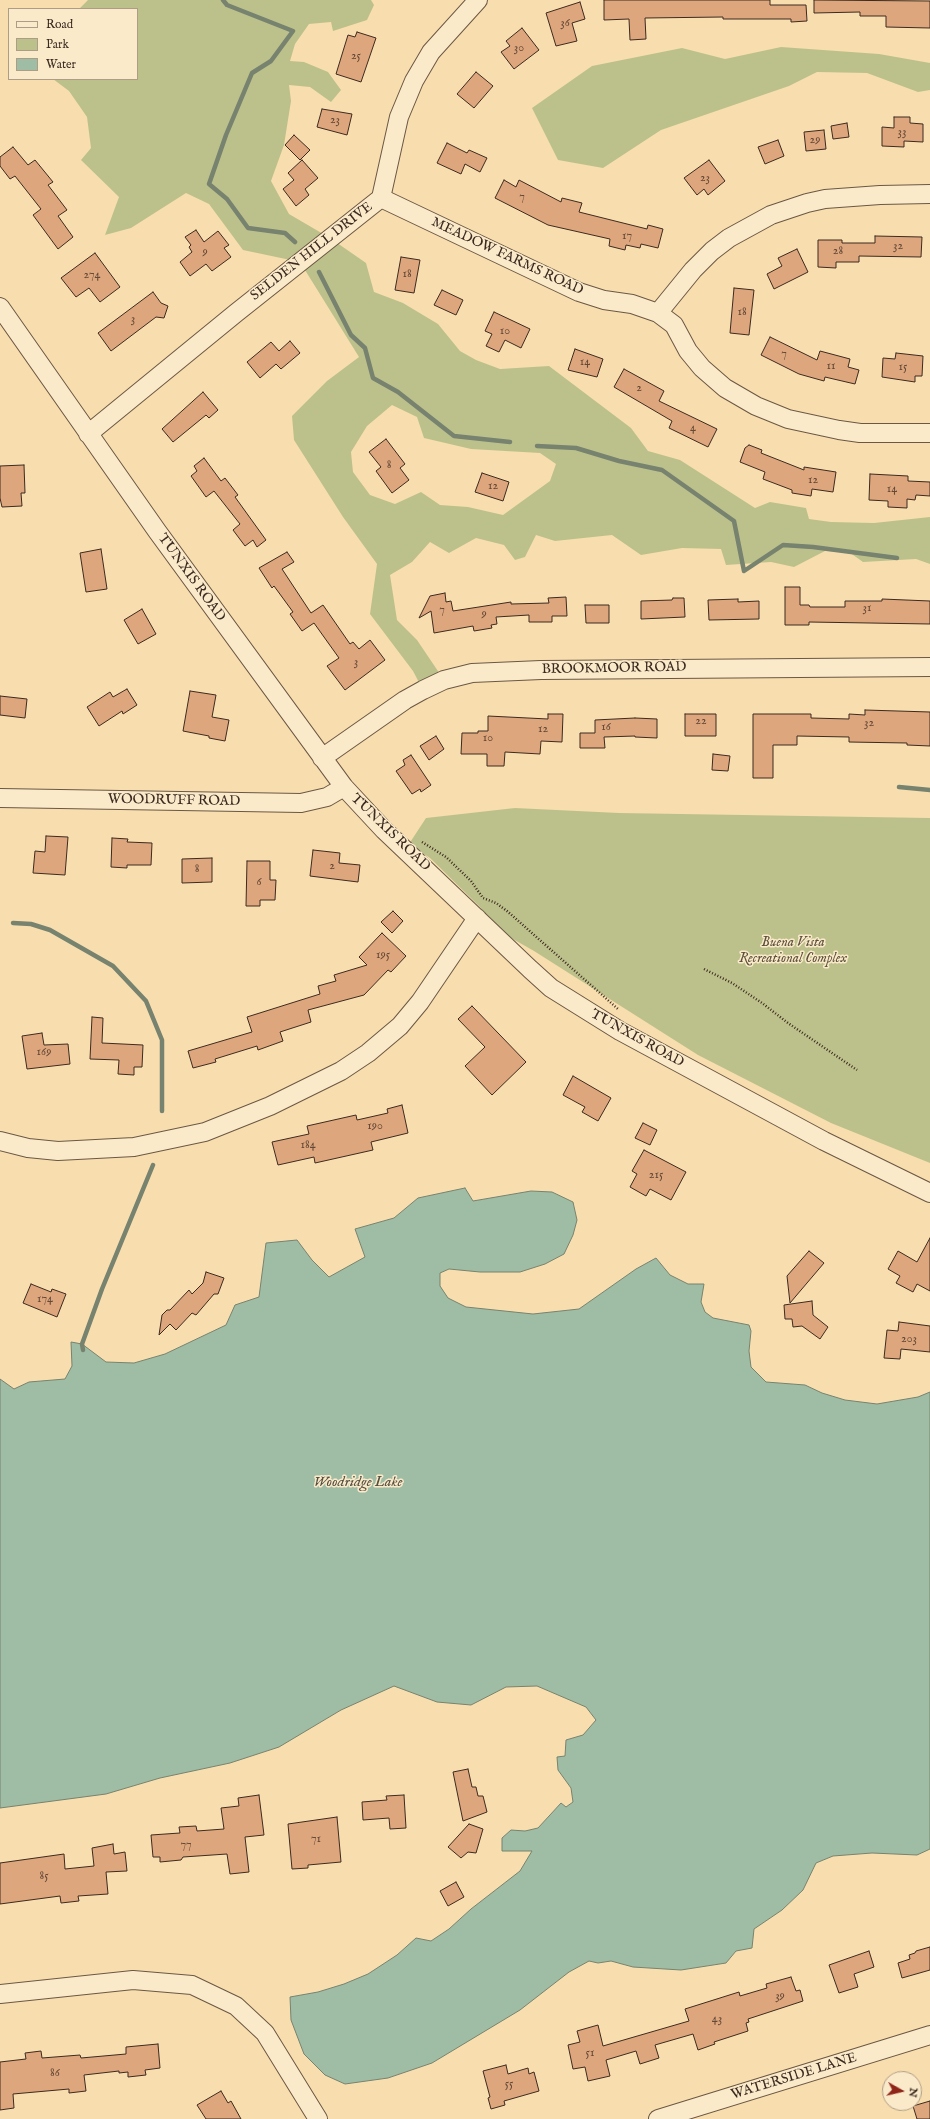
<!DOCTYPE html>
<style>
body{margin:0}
#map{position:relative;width:930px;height:2119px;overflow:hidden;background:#f8deae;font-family:"IM FELL English",serif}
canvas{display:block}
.legend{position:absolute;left:8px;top:8px;width:130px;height:72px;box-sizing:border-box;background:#faeaca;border:1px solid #ae9d86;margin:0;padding:5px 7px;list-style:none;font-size:12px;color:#3c2a20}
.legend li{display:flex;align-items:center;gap:8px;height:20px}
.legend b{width:20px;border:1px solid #ae9d86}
.north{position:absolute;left:882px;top:2071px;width:40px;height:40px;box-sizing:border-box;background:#faeaca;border:1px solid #ae9d86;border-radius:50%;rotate:98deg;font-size:11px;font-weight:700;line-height:16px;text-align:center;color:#3c2a20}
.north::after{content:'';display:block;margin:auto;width:14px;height:18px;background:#8f2418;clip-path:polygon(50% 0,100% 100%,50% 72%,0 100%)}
</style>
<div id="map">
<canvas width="930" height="2119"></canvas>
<ul class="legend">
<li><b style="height:5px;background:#faeaca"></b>Road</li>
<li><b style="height:11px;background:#bcc18b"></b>Park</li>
<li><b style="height:11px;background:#9fbda4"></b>Water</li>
</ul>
<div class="north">N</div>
</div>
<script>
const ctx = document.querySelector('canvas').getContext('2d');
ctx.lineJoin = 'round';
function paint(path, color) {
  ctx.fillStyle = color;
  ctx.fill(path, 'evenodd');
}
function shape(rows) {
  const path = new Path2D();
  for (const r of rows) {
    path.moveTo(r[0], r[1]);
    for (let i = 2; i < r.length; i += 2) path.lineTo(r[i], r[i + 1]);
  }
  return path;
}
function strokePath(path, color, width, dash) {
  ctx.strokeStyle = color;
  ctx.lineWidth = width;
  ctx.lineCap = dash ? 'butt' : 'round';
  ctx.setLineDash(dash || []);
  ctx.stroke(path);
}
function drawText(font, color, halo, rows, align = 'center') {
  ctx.font = font + ' "IM FELL English",serif';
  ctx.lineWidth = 3;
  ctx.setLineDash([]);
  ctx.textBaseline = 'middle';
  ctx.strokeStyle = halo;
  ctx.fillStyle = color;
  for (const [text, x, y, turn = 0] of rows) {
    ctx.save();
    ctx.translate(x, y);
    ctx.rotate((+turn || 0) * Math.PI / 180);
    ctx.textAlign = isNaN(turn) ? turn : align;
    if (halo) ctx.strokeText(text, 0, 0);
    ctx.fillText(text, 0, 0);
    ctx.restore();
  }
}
const green = shape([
 [88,0,371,0,374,5,367,20,333,31,331,22,309,24,295,44,290,61,304,62,328,72,341,90,331,102,310,87,289,85,291,101,284,145,271,181,289,214,330,238,366,263,374,292,403,303,438,324,460,351,476,360,500,369,549,366,631,428,648,451,680,460,755,508,770,502,806,508,809,519,831,522,874,523,930,517,930,564,916,559,863,562,849,552,825,551,794,567,771,562,726,565,721,549,682,548,641,555,612,535,555,541,536,535,525,557,515,560,504,545,476,538,449,553,430,542,412,562,390,575,397,620,417,640,444,680,423,690,413,671,370,614,377,564,343,517,294,440,292,416,327,381,359,357,300,262,243,250,209,204,186,193,131,228,105,235,119,197,81,160,91,148,87,117,69,91,53,79,137,79,137,9,79,9],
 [392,405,417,417,424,438,471,449,540,453,556,464,550,481,503,515,468,507,440,505,421,492,395,504,370,495,353,472,351,452,367,426],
 [781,47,879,54,930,63,930,90,918,92,867,73,817,72,789,86,661,130,603,168,558,160,532,108,592,66,682,48,725,59],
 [515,808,619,813,930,818,930,1163,831,1123,698,1055,534,951,497,930,480,907,430,858,409,844,426,818]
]);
const water = shape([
 [465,1188,473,1201,531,1191,552,1192,573,1202,577,1220,573,1235,564,1254,545,1264,520,1272,480,1272,449,1269,440,1273,440,1286,448,1298,466,1307,533,1314,579,1309,636,1269,656,1258,670,1275,688,1284,704,1284,701,1302,705,1312,713,1318,749,1325,751,1331,749,1351,751,1367,766,1382,805,1385,822,1393,845,1400,877,1404,918,1397,930,1392,930,1849,917,1855,872,1853,833,1856,816,1863,803,1890,782,1910,754,1929,752,1948,736,1951,726,1963,681,1970,633,1967,611,1961,598,1963,589,1961,569,1972,520,2010,432,2063,388,2078,345,2084,325,2075,304,2054,291,2020,290,1997,318,1992,344,1984,368,1974,397,1955,416,1938,431,1941,449,1929,471,1909,520,1871,532,1851,502,1851,502,1838,511,1830,525,1831,538,1828,561,1803,566,1807,573,1802,571,1788,558,1770,557,1757,565,1756,566,1740,583,1735,596,1720,586,1707,537,1686,506,1687,471,1705,437,1702,394,1686,341,1710,279,1747,230,1763,160,1778,106,1794,0,1808,0,1379,14,1389,29,1382,65,1379,72,1366,71,1342,82,1344,106,1362,134,1363,165,1354,226,1325,235,1305,259,1297,266,1243,297,1240,312,1260,329,1277,365,1257,355,1229,394,1218,418,1198,465,1188]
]);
const stream = shape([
 [223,0,227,5,293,31,271,61,252,73,226,135,209,184,227,199,248,228,285,233,295,242],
 [319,272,351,335,365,348,373,378,398,392,454,436,510,442],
 [537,446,576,448,619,461,662,470,734,521,744,571,783,545,813,547,897,558],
 [899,787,930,790],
 [13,923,31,924,50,930,113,966,146,1001,162,1040,162,1111],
 [83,1350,82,1344,102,1289,153,1165]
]);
const building = shape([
 [604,0,770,0,770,5,806,5,807,21,791,22,791,19,723,19,723,17,645,18,646,39,630,40,629,19,604,20,604,0],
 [814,0,930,1,930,28,886,27,886,16,860,16,860,12,814,13,814,0],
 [580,2,585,19,572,23,577,41,556,46,546,13,580,2],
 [522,28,539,50,514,69,501,52,510,46,506,41,522,28],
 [357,32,376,38,361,82,336,74,348,35,355,37,357,32],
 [476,72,493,86,474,108,457,94,476,72],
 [322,109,352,114,347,135,317,127,322,109],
 [894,117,910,117,910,123,923,124,923,142,904,141,904,147,882,146,882,127,894,128,894,117],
 [847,123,849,137,833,139,831,126,847,123],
 [824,130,826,149,806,151,804,132,824,130],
 [294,135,310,150,300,160,285,145,294,135],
 [778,140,784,156,765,164,758,147,778,140],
 [447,143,467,153,469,150,487,158,480,172,465,164,461,174,437,163,447,143],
 [13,147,28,165,35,160,53,182,48,185,67,210,58,216,73,237,58,249,33,215,41,209,15,176,10,179,0,166,0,157,13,147],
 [302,160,318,178,305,189,309,195,296,206,283,189,294,180,288,173,302,160],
 [709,160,725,181,708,195,704,189,697,195,684,178,709,160],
 [504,180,516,187,519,180,561,202,562,198,582,203,579,212,647,229,648,225,663,229,658,248,641,244,640,248,626,245,625,250,609,246,610,239,548,225,495,198,504,180],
 [196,230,204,242,218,231,229,245,224,248,231,257,212,271,206,264,190,276,180,262,192,252,189,247,191,245,185,237,196,230],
 [875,236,922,237,921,257,859,256,859,262,836,262,836,268,818,267,818,240,842,240,842,243,875,243,875,236],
 [797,249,808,272,774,289,767,274,782,266,778,258,797,249],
 [95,253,120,287,100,302,89,288,76,297,61,278,95,253],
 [401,257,420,260,414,293,395,290,401,257],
 [734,288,754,290,749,335,730,333,734,288],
 [442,290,463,300,456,315,434,305,442,290],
 [153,292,161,303,168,306,164,318,156,317,111,351,98,333,153,292],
 [494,312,530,329,521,348,505,340,499,352,486,346,492,334,485,331,494,312],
 [770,337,817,360,820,351,850,359,848,367,859,370,855,384,825,377,824,381,799,374,761,355,770,337],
 [290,341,300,353,281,369,276,364,260,378,247,362,271,342,279,351,290,341],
 [575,349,603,359,597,377,568,370,575,349],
 [896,353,923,356,922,376,915,376,915,382,882,377,883,358,895,359,896,353],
 [624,369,664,391,659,401,717,429,708,447,669,428,672,421,614,387,624,369],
 [203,392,218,410,209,418,206,415,173,442,162,429,203,392],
 [386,439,405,464,400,468,409,480,392,493,376,471,381,467,369,452,386,439],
 [749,445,762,450,761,453,804,470,804,467,836,472,833,492,812,489,811,496,792,493,792,490,763,479,765,472,740,462,745,448,749,445],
 [204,458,221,481,225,478,238,495,235,497,266,540,257,547,253,540,245,546,233,530,240,524,214,491,206,497,191,476,197,471,194,466,204,458],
 [24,465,25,493,21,493,22,506,2,507,0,498,0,466,24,465],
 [482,473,509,482,503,501,475,492,482,473],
 [870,474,908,476,908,481,930,482,930,496,916,495,915,500,907,499,907,508,888,507,888,501,869,500,870,474],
 [101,549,107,589,86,592,80,553,101,549],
 [287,552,294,562,282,569,311,613,323,605,350,644,353,642,359,649,370,640,385,660,345,690,327,666,339,658,314,623,302,631,290,614,293,612,274,586,272,588,259,568,287,552],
 [785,587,800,587,800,605,809,605,810,607,845,607,845,601,882,601,882,599,930,601,930,624,809,622,809,625,785,625,785,587],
 [445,593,446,602,451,601,453,611,511,602,511,604,549,603,548,598,566,597,567,616,552,616,552,622,529,622,529,615,496,617,497,624,491,625,492,628,474,631,473,626,434,633,431,611,419,618,430,596,445,593],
 [673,598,684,598,685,617,641,619,641,601,672,600,673,598],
 [738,599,738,602,759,601,759,619,709,620,708,600,738,599],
 [585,605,609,605,609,623,586,623,585,605],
 [142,609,156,634,138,644,124,620,142,609],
 [127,689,137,705,123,714,122,711,99,726,87,707,110,692,113,697,127,689],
 [190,691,216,695,212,717,229,720,225,741,209,738,209,736,183,731,190,691],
 [0,696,27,699,25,718,0,715,0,696],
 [865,710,930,712,930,746,907,745,907,743,849,742,849,737,797,736,797,745,773,745,773,778,753,778,753,714,811,714,811,718,849,719,849,714,865,715,865,710],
 [548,714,563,714,562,742,541,741,540,754,505,752,504,766,487,766,487,754,461,754,462,733,478,733,478,731,488,731,488,716,548,719,548,714],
 [685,714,716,714,716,736,685,736,685,714],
 [635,718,657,719,657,738,635,737,635,736,604,737,605,748,580,748,580,733,595,733,595,720,635,718],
 [436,736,444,749,429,760,420,746,436,736],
 [713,754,730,756,728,771,712,770,713,754],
 [411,755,431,785,421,792,420,789,412,794,396,771,405,765,403,760,411,755],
 [46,836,68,837,65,875,33,873,35,851,45,852,46,836],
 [112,838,128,839,127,842,152,843,151,865,127,865,127,868,111,867,112,838],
 [313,850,340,853,339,863,360,865,358,882,310,876,313,850],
 [212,858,212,882,182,883,182,859,212,858],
 [247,861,270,861,270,880,276,880,275,900,260,900,260,906,246,906,247,861],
 [393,911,403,921,392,933,381,922,393,911],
 [382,933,406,956,391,972,388,970,364,995,308,1010,311,1022,280,1032,283,1041,258,1050,257,1046,215,1059,216,1062,193,1068,188,1051,252,1032,247,1017,320,994,318,986,336,981,334,975,367,965,359,957,382,933],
 [472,1006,526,1062,492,1095,465,1066,485,1047,458,1019,472,1006],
 [92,1017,103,1018,102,1043,143,1045,142,1067,134,1067,134,1075,118,1074,119,1060,90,1059,92,1017],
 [42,1033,44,1045,68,1044,70,1064,27,1069,22,1036,42,1033],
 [573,1076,611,1098,598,1121,582,1112,585,1107,563,1095,573,1076],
 [402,1105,408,1133,371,1142,373,1150,315,1163,314,1157,278,1165,272,1142,309,1134,307,1126,356,1115,357,1120,388,1113,387,1109,402,1105],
 [643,1123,657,1130,650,1145,635,1138,643,1123],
 [644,1150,686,1172,671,1200,650,1189,646,1196,630,1187,637,1174,632,1171,644,1150],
 [930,1238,930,1291,917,1284,913,1292,896,1283,900,1276,888,1269,898,1251,917,1262,930,1238],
 [809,1251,824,1263,790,1303,787,1276,809,1251],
 [206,1272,224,1278,218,1294,214,1294,196,1315,192,1313,176,1330,170,1324,159,1335,162,1315,167,1310,170,1310,189,1290,192,1294,203,1283,206,1272],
 [31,1284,51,1292,52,1289,66,1294,57,1317,23,1303,31,1284],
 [812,1301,813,1315,828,1327,820,1339,802,1326,793,1327,792,1319,785,1319,784,1305,812,1301],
 [899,1322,930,1326,930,1352,901,1349,900,1359,884,1358,887,1330,898,1331,899,1322],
 [468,1769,472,1787,476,1787,478,1796,483,1796,487,1812,463,1821,453,1772,468,1769],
 [259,1795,264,1835,245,1837,249,1872,230,1874,227,1854,183,1857,181,1860,160,1862,160,1857,153,1857,151,1835,180,1833,179,1827,196,1826,197,1831,224,1829,221,1808,239,1806,238,1798,259,1795],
 [404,1795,406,1828,390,1829,389,1818,363,1820,362,1802,387,1800,386,1796,404,1795],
 [337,1817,341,1862,308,1865,308,1868,292,1869,288,1824,337,1817],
 [469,1824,483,1829,476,1853,468,1852,461,1858,448,1847,469,1824],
 [113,1844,114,1854,125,1852,127,1871,106,1872,108,1894,78,1896,79,1901,61,1903,60,1896,0,1904,0,1863,64,1854,65,1869,94,1866,92,1848,113,1844],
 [456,1882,464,1897,448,1906,440,1891,456,1882],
 [930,1947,930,1970,902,1978,898,1963,910,1959,909,1955,915,1953,916,1951,930,1947],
 [869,1951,874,1967,854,1974,858,1987,839,1993,829,1965,869,1951],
 [791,1977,796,1991,800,1990,803,2001,748,2019,749,2022,746,2023,748,2031,714,2042,715,2044,698,2050,693,2034,655,2045,659,2058,640,2064,636,2051,606,2060,610,2076,588,2081,585,2067,573,2069,568,2045,580,2042,577,2031,598,2025,603,2046,689,2021,685,2009,739,1992,740,1996,767,1988,766,1984,791,1977],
 [158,2044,160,2068,145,2070,146,2075,128,2077,128,2072,119,2073,119,2071,84,2075,86,2091,69,2093,69,2089,13,2094,14,2108,0,2110,0,2062,26,2059,25,2053,41,2051,42,2058,80,2055,81,2058,126,2054,126,2047,158,2044],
 [506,2065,508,2074,528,2068,529,2074,534,2072,539,2091,504,2101,505,2105,491,2109,488,2098,490,2097,483,2071,506,2065],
 [221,2091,228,2103,231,2101,241,2119,206,2119,197,2105,221,2091],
 [930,2101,930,2119,917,2119,913,2106,930,2101]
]);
const path = shape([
 [422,842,446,857,471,881,483,898,496,903,507,911,618,1009],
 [704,969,732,983,762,1003,788,1023,857,1070]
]);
const minor = shape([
 [381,198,579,292,604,300,632,304,658,313,693,270,712,251,729,238,771,215,807,203,825,199,880,195,930,194],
 [0,307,157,531,344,787,384,830,530,969,551,988,620,1031,824,1141,930,1193],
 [658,313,674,325,688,351,702,368,725,388,756,406,788,419,839,430,860,433,930,433],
 [88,434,236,313,381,198,399,117,414,81,431,52,478,0],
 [322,758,405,700,423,690,444,680,472,673,541,670,930,667],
 [0,798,301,803,327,797,344,787],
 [0,1141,28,1148,58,1151,134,1147,205,1132,270,1106,341,1071,368,1053,400,1026,420,1002,477,918],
 [0,1994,133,1980,192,1985,236,2006,265,2033,318,2119],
 [658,2119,930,2035]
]);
const numberNames = [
 ["36",565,24],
 ["30",519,49],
 ["25",356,57],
 ["23",335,121],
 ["33",902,133],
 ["29",815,141],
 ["23",705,179],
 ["7",522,198],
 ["17",627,237],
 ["32",898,247],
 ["28",838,252],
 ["9",205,253],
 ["18",407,275],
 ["274",92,276],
 ["18",742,313],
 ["3",133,320],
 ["10",505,332],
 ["7",784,355],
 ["14",585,363],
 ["11",831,367],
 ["15",903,368],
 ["2",639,389],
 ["4",693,429],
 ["8",389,466],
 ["12",813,481],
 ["12",493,487],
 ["14",892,490],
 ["31",867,609],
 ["7",442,611],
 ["9",484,615],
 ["3",356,663],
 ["22",701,722],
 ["32",869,724],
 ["16",606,728],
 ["12",543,730],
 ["10",488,739],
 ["2",332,867],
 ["8",197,870],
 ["6",259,883],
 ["195",383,956],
 ["169",44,1053],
 ["190",375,1127],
 ["184",308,1146],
 ["215",656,1176],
 ["174",45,1300],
 ["203",909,1340],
 ["71",316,1840],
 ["77",186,1846],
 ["85",44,1877],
 ["39",780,1997],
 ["43",717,2020],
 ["51",590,2054],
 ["86",55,2074],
 ["55",509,2085]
];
const streetNames = [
 ["SELDEN HILL DRIVE",312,252,-38],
 ["MEADOW FARMS ROAD",507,257,25],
 ["TUNXIS ROAD",191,578,54],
 ["BROOKMOOR ROAD",614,669,-1],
 ["WOODRUFF ROAD",174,801,1],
 ["TUNXIS ROAD",390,833,44],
 ["TUNXIS ROAD",637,1039,29],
 ["WATERSIDE LANE",794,2077,-17]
];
const parkNames = [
 ["Buena Vista",793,943],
 ["Recreational Complex",793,959]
];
const waterNames = [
 ["Woodridge Lake",358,1483]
];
paint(green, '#bcc18b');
paint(water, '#9fbda4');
strokePath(water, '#77826f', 1);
strokePath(stream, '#77826f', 4.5);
paint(building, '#dea67d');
strokePath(building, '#3c2a20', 1);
strokePath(minor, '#6b5744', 20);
strokePath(path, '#3c2a20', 2.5, [1, 2]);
strokePath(minor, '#faeaca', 18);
drawText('12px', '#644937', null, numberNames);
drawText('14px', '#3c2a20', '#faeaca', streetNames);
drawText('italic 14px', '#5c503b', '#faeaca', parkNames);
drawText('italic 15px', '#554f41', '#faeaca', waterNames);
</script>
